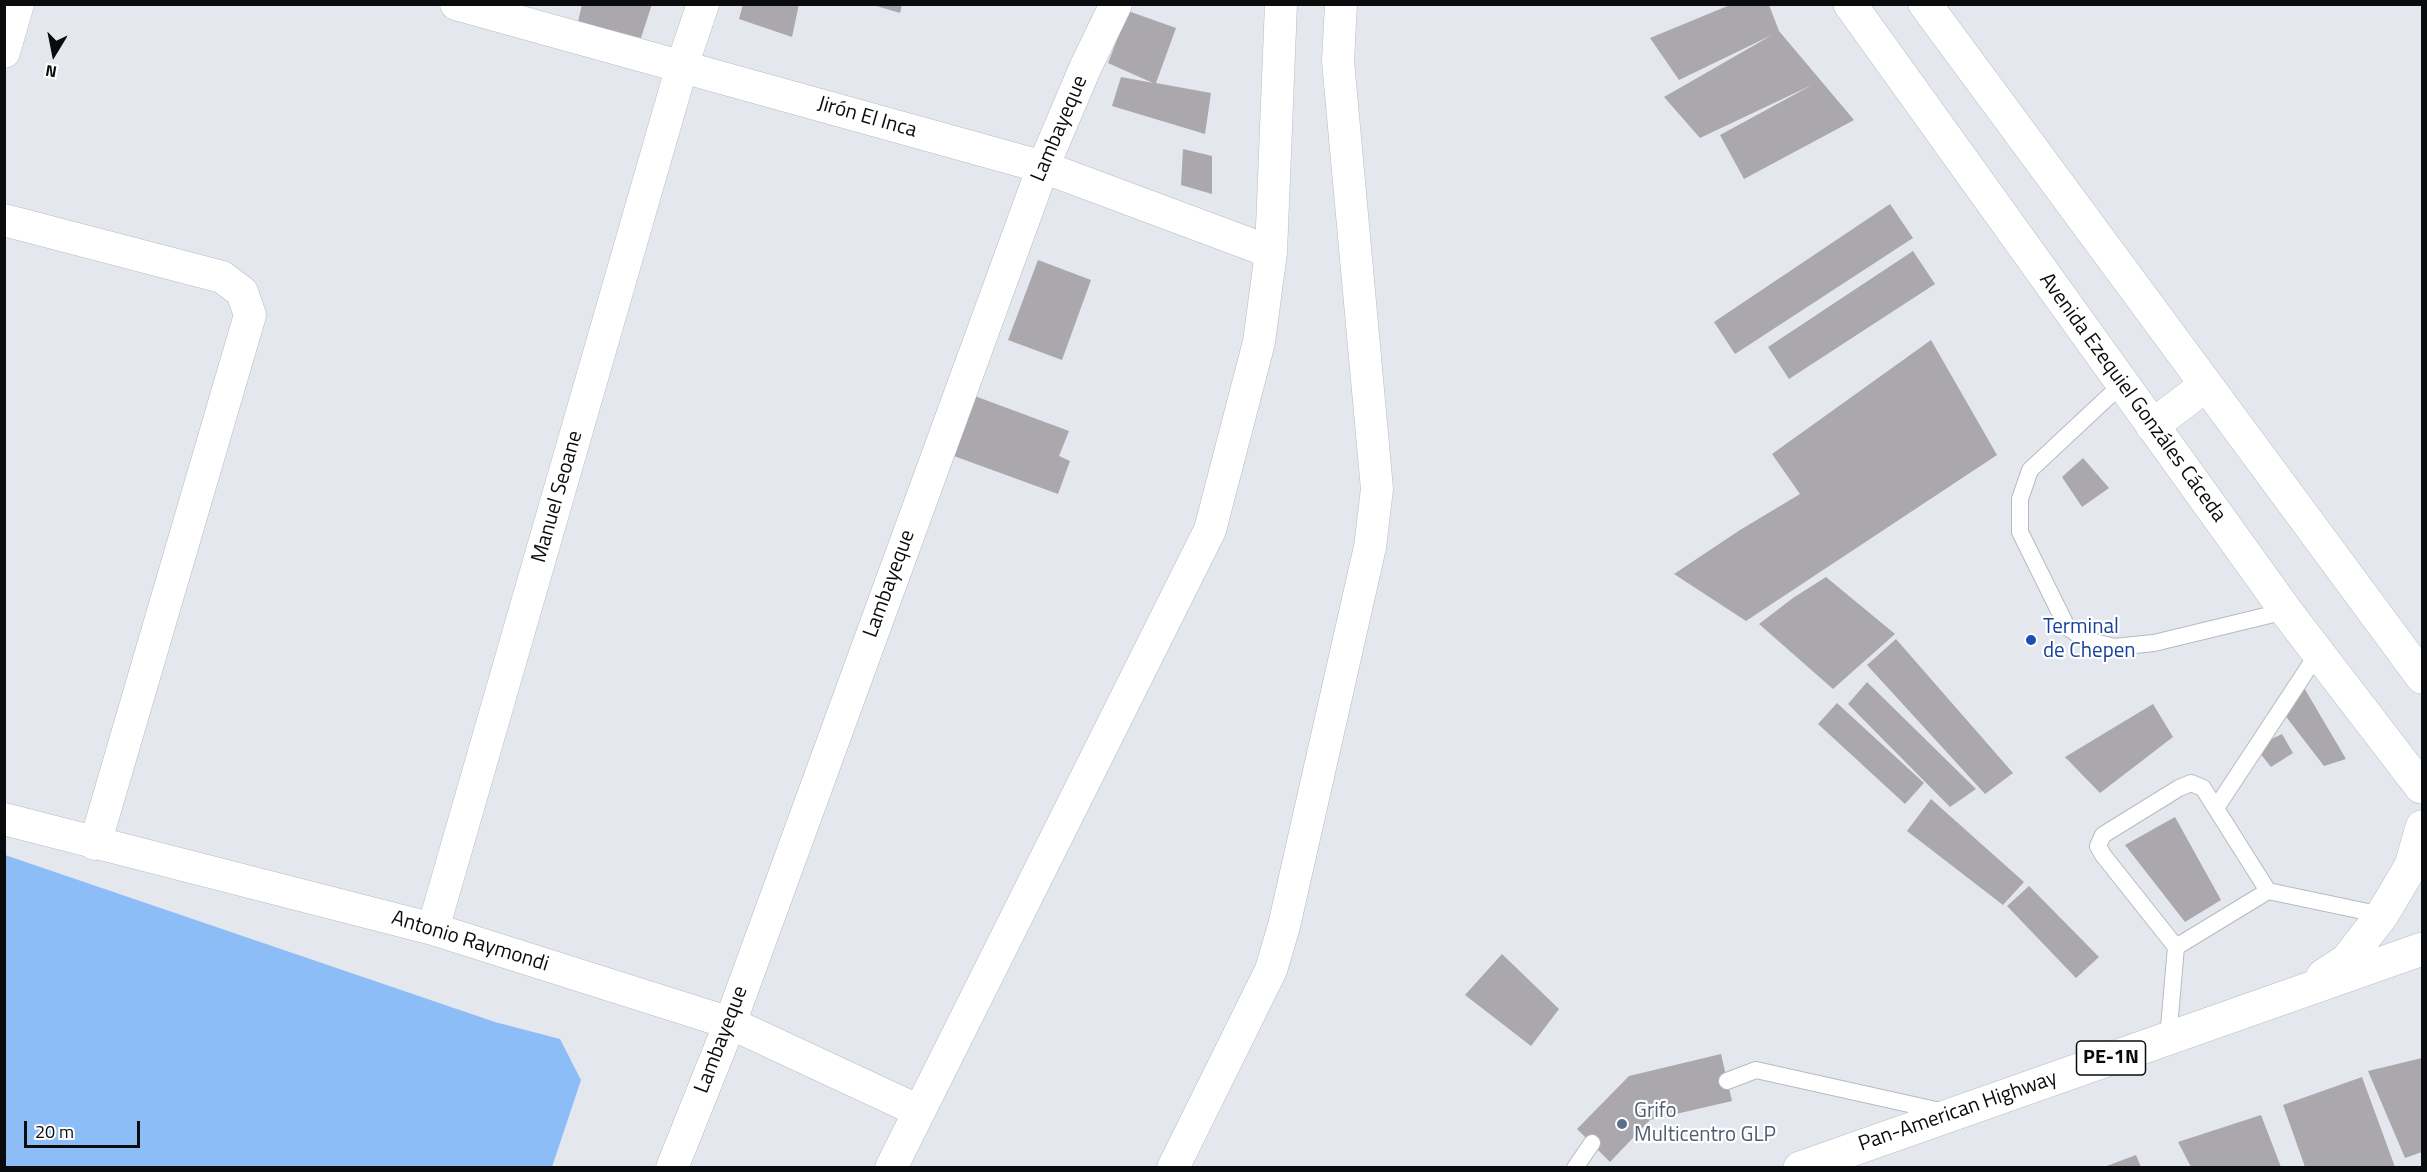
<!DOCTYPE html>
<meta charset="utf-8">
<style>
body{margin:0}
#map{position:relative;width:2427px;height:1172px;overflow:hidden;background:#e4e8ee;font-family:"Titillium Web",sans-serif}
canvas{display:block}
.frame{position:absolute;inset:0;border:6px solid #0a0b0d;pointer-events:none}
.north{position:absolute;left:24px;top:24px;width:60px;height:60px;-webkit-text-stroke:4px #fff;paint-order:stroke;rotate:190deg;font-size:16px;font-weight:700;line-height:24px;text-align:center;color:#0a0b0d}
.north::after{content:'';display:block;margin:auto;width:21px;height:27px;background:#0a0b0d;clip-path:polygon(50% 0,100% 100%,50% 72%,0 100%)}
.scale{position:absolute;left:24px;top:1121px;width:116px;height:27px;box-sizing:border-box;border:3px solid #0a0b0d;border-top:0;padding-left:8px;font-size:18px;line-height:21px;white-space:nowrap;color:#0a0b0d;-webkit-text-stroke:4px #fff;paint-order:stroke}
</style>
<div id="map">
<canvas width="2427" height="1172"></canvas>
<div class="frame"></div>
<div class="north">N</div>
<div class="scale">20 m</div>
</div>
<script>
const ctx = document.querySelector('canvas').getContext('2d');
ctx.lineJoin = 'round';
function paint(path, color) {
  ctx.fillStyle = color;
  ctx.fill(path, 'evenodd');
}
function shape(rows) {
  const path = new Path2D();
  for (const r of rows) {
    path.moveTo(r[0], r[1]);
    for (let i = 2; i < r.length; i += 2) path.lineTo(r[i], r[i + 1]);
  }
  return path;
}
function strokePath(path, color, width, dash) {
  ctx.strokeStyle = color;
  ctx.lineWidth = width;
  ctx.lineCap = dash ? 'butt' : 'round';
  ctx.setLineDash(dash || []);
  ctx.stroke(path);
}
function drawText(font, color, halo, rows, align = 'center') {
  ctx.font = font + ' "Titillium Web",sans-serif';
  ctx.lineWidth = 4.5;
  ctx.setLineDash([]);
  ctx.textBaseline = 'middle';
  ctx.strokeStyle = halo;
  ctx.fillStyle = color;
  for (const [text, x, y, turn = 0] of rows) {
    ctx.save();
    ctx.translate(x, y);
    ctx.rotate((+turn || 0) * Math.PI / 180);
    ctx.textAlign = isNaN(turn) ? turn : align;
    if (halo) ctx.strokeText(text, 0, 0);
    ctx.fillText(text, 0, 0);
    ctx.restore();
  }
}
const green = shape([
 [5,855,495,1022,560,1039,581,1080,552,1167,5,1167]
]);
const building = shape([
 [582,4,652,4,641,38,578,22],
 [743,4,799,4,792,37,739,19],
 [870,4,902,4,900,13],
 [1730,5,1769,5,1779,31,1854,120,1744,179,1720,135,1812,85,1700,138,1664,97,1772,35,1679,80,1650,38],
 [1128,11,1176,28,1156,83,1211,93,1205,134,1112,106,1121,77,1153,83,1108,63],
 [1183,149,1212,156,1212,194,1181,185],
 [1890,204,1913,238,1735,354,1714,322],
 [1913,251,1935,284,1789,379,1768,347],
 [1038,260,1091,280,1062,360,1008,340],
 [1931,340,1997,455,1746,621,1674,574,1740,530,1800,494,1772,454],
 [972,395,1069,431,1059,456,1070,461,1058,494,943,452],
 [2083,458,2109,488,2082,507,2062,477],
 [1826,577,1895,634,1833,689,1759,624,1793,598],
 [1896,639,2013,773,1985,794,1867,665],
 [1867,682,1976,789,1950,807,1848,704],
 [2303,686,2346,759,2324,766,2277,705],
 [1837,703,1924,783,1905,804,1818,724],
 [2153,704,2173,737,2100,793,2065,757],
 [2282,734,2293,753,2271,767,2255,747],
 [1931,799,2024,882,2003,905,1907,831],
 [2175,817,2221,900,2185,922,2125,845],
 [2029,886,2099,957,2076,978,2007,906],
 [1502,954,1559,1009,1531,1046,1465,995],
 [1721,1054,1732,1101,1650,1120,1610,1162,1577,1129,1629,1076],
 [2422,1058,2422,1152,2405,1158,2368,1071],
 [2362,1077,2395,1167,2305,1167,2283,1105],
 [2261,1115,2281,1167,2191,1167,2178,1142],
 [2136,1155,2141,1167,2104,1167]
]);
const lane = shape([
 [2122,384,2030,470,2020,499,2020,532,2067,627,2086,640,2114,647,2154,643,2286,611],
 [2216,808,2318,653],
 [2176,947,2103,855,2098,846,2103,835,2179,788,2191,783,2203,788,2268,891],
 [2168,1039,2176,947,2268,891,2382,915],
 [1727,1081,1756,1070,1945,1112],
 [1575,1168,1592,1143]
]);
const street = shape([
 [456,4,1043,167,1271,252],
 [4,52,18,4],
 [4,220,222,277,242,292,250,315,95,844],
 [4,819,433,929,730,1023,919,1111],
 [433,929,682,66,703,4],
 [672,1168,730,1023,1043,167,1086,66,1116,4],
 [891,1168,1210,530,1259,342,1271,252,1281,4],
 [1173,1168,1271,970,1284,926,1370,547,1377,489,1338,61,1341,4]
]);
const secondary = shape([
 [1850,4,2286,611,2421,787],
 [1925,4,2422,677],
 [2152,426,2206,385]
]);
const highway = shape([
 [2323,976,2347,960,2382,915,2411,866,2422,827],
 [1800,1168,2422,949]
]);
const markers = [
 [2031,640,6,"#1a4fb4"],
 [1622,1124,6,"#5c6f8a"]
];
const shields = [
 [2111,1058,69]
];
const shieldNames = [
 ["PE-1N",2111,1058]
];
const streetNames = [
 ["Jirón El Inca",867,118,16],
 ["Lambayeque",1060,129,-67],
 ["Avenida Ezequiel Gonzáles Cáceda",2132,398,54],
 ["Manuel Seoane",558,497,-74],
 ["Lambayeque",890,584,-70],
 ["Antonio Raymondi",470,942,17],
 ["Lambayeque",722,1040,-69],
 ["Pan-American Highway",1958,1112,-19]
];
const transitNames = [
 ["Terminal",2043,628],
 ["de Chepen",2043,652]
];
const serviceNames = [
 ["Grifo",1634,1112],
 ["Multicentro GLP",1634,1136]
];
paint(green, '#8dbdf7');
paint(building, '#aaa7ad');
strokePath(lane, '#b6bbc0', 18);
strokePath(street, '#b6bbc0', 33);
strokePath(secondary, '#b6bbc0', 34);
strokePath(highway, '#b6bbc0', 34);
strokePath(lane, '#fff', 16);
strokePath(street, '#fff', 32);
strokePath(secondary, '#fff', 33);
strokePath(highway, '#fff', 33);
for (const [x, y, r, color] of markers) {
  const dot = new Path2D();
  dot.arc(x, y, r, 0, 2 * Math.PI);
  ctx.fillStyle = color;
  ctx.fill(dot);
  strokePath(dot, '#fff', 2);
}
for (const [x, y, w] of shields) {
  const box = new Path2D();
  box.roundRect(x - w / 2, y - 17, w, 34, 4.5);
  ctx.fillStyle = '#fff';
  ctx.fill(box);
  strokePath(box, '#0a0b0d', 1.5);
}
drawText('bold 20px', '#0a0b0d', null, shieldNames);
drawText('21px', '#0a0b0d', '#fff', streetNames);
drawText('21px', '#164399', '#fff', transitNames, 'left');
drawText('21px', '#4e5e75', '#fff', serviceNames, 'left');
</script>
